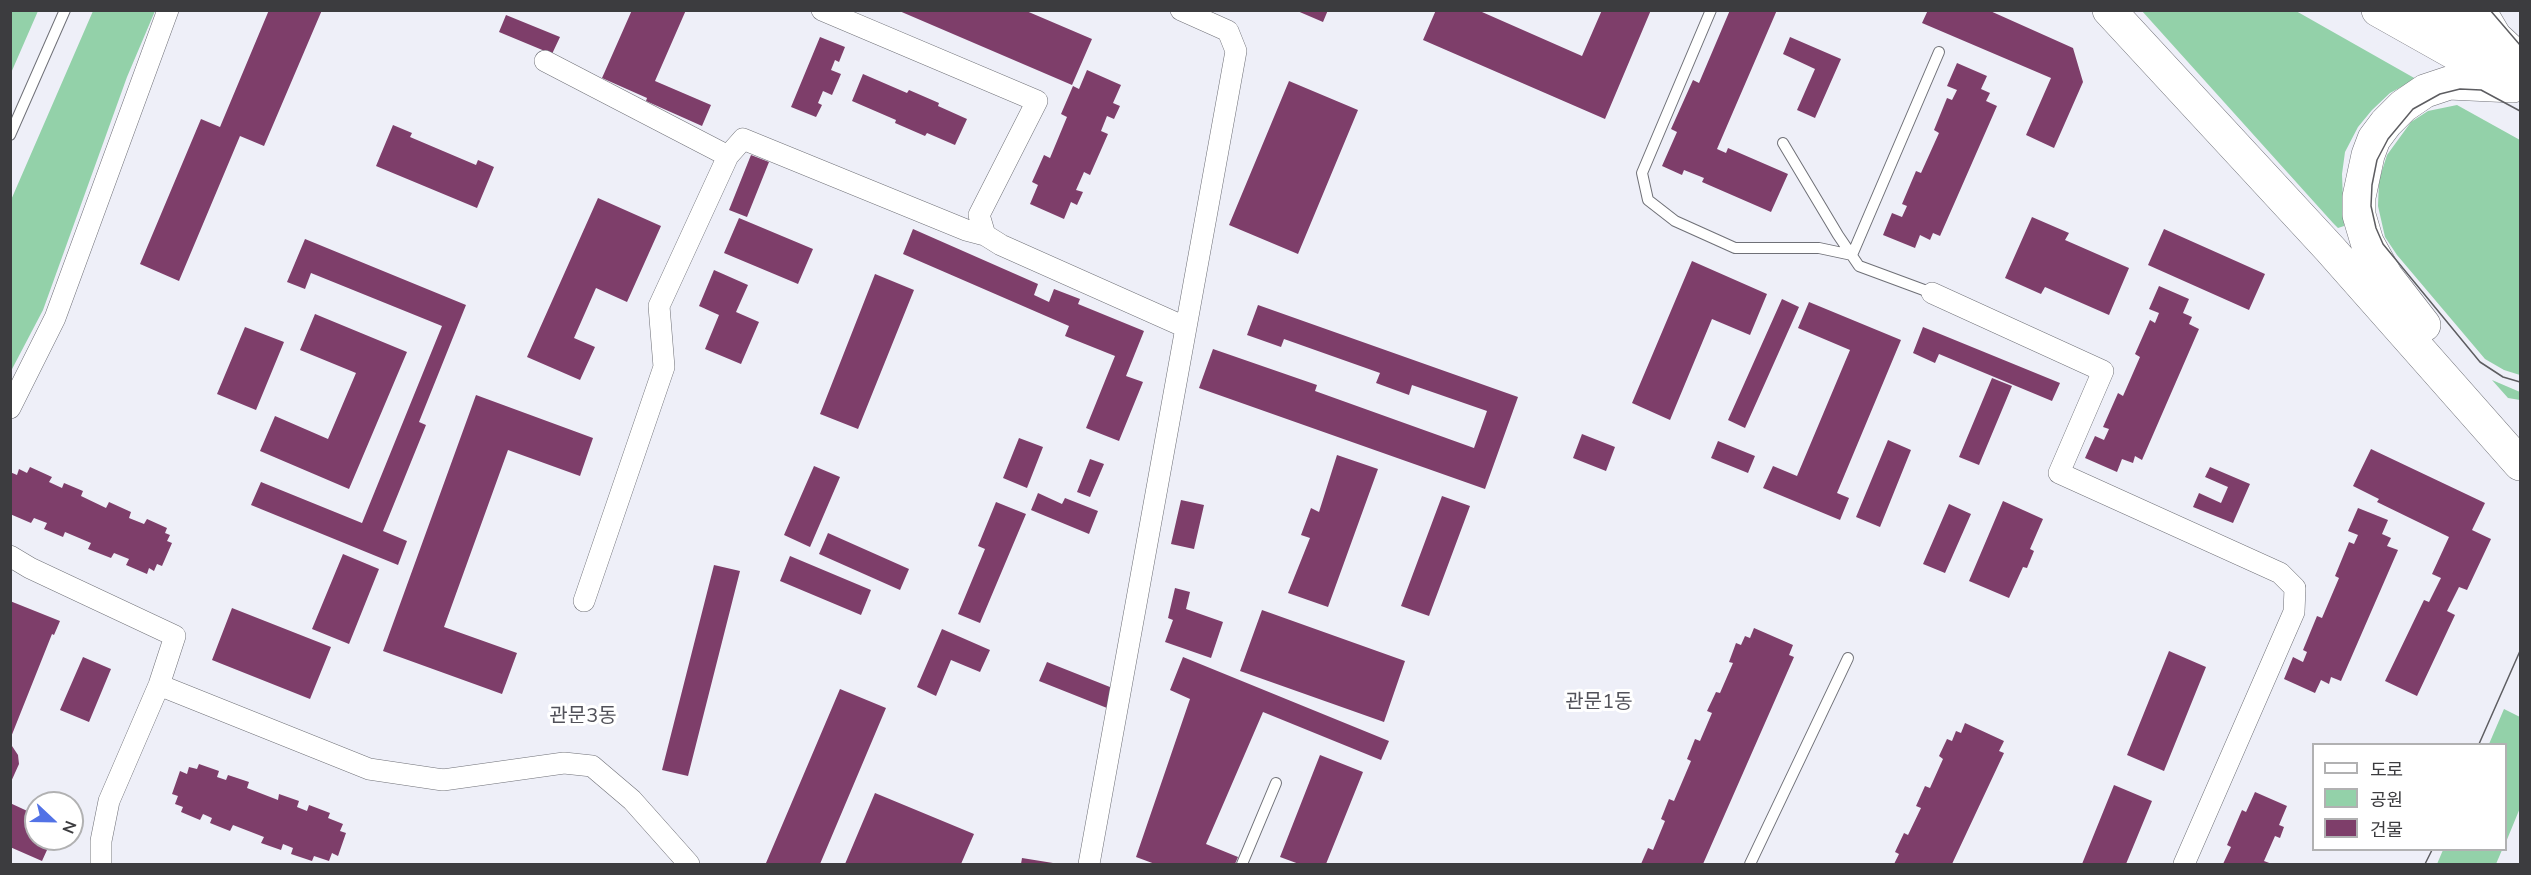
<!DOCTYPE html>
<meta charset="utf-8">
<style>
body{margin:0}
#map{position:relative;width:2531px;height:875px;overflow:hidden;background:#eeeff8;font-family:"Nunito Sans","Noto Sans KR",sans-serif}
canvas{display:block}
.frame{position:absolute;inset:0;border:12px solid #3c3c3f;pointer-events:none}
.legend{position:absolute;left:2312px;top:743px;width:195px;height:108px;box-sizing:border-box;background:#fff;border:2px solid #b1b1b2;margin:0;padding:8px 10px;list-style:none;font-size:18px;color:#3c3c3f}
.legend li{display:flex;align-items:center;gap:12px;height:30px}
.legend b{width:30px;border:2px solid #b1b1b2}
.north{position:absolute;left:24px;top:791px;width:60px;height:60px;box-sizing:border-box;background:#fff;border:2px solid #b1b1b2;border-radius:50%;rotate:112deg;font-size:16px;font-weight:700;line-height:24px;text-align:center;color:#3c3c3f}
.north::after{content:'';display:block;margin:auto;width:21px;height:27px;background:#5272e6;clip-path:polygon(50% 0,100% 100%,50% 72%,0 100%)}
</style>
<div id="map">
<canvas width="2531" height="875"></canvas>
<div class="frame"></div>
<ul class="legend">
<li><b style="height:8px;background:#fff"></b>도로</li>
<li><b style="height:16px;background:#93d1a9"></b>공원</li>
<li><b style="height:16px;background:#7e3e6a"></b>건물</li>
</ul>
<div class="north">N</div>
</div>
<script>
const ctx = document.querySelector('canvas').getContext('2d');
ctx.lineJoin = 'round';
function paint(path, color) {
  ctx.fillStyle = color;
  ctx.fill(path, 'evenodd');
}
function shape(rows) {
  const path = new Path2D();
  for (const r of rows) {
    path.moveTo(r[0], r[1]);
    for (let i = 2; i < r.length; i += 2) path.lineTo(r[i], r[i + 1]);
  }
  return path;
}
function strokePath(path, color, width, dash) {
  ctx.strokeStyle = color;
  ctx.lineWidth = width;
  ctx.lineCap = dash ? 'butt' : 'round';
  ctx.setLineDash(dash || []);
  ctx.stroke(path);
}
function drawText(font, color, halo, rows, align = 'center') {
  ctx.font = font + ' "Nunito Sans","Noto Sans KR",sans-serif';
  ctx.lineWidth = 6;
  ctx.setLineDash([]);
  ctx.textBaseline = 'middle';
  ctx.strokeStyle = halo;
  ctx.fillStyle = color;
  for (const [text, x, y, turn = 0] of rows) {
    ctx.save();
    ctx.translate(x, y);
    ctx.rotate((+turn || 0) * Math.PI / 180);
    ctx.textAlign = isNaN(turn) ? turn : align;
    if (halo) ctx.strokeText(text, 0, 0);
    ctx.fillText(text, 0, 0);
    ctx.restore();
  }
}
const green = shape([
 [11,10,38,11,11,73,10,11],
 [93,11,155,11,127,77,43,310,11,371,11,200],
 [2142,11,2296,11,2416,79,2390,93,2372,110,2358,127,2345,152,2342,174,2344,226,2338,228,2333,223],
 [2457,105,2520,140,2520,375,2504,370,2485,359,2397,255,2385,237,2378,206,2379,180,2387,155,2411,122,2428,111],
 [2492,380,2520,392,2520,400,2508,398],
 [2504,709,2520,717,2520,808,2506,842,2506,744,2489,744],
 [2443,850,2502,850,2496,864,2437,864]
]);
const building = shape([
 [269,10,322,10,264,146,240,136,179,281,140,264,201,119,220,127],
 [632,10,686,10,655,81,711,105,702,126,646,101,647,98,602,78],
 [897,10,1024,10,1092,39,1072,85],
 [1295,10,1328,10,1323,22],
 [1436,10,1483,10,1482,12,1582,56,1602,10,1651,10,1605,119,1423,40],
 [1730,10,1777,10,1717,149,1726,153,1728,148,1788,174,1771,212,1702,182,1704,178,1684,170,1682,175,1662,166,1677,132,1671,129,1693,80,1699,83],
 [1928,10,1988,10,2073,48,2083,82,2054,148,2026,135,2051,78,1922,23],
 [506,15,560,37,552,54,499,32],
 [820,37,845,47,839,62,835,60,831,70,841,74,832,95,823,91,818,103,822,105,816,117,791,107],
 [1790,37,1841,59,1815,118,1797,110,1815,69,1783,54],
 [1957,63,1987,76,1981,89,1990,93,1986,101,1997,106,1940,236,1933,233,1930,240,1920,235,1915,248,1883,235,1892,213,1902,217,1907,206,1902,204,1916,171,1921,173,1939,133,1934,130,1947,98,1952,100,1957,90,1947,86],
 [1087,70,1121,85,1113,103,1120,106,1114,119,1107,116,1101,131,1108,134,1090,175,1084,172,1076,190,1083,192,1077,205,1071,202,1064,219,1030,204,1038,185,1032,182,1044,155,1050,158,1067,117,1061,114,1073,86,1079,89],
 [863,74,907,93,909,90,939,103,938,106,967,119,955,145,927,133,925,136,895,123,896,120,852,101],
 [1289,81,1358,110,1298,254,1229,225],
 [393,125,412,133,410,137,476,165,478,160,494,167,477,208,376,166],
 [751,155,769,162,747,217,729,210],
 [598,198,661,226,627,302,596,288,574,338,595,347,580,380,527,357],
 [2032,217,2069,233,2065,240,2129,268,2109,315,2045,287,2041,294,2005,278],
 [739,218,813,249,798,284,724,253],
 [913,229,1038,284,1034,295,1049,302,1054,289,1080,299,1078,304,1144,331,1126,376,1143,382,1119,441,1086,428,1115,356,1065,336,1069,326,903,254],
 [2164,229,2265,274,2249,310,2148,265],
 [305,239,466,305,419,422,426,425,383,531,407,541,398,565,251,505,261,482,362,523,442,326,311,273,305,289,287,282],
 [1692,261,1767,294,1750,335,1712,319,1670,420,1632,403],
 [714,270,748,285,736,312,759,322,741,364,705,349,719,315,699,306],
 [875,274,914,290,858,429,820,414],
 [2159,286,2189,299,2183,313,2192,317,2189,324,2199,329,2142,460,2135,456,2133,463,2122,459,2117,472,2085,458,2095,436,2104,440,2109,429,2103,427,2118,393,2123,396,2140,357,2135,354,2150,320,2155,323,2159,313,2149,309],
 [1782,299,1799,307,1745,428,1728,420],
 [1809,302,1901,340,1837,493,1849,498,1840,520,1763,488,1773,466,1797,476,1850,350,1798,328],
 [1258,305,1518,397,1485,489,1199,388,1213,349,1317,385,1315,391,1474,448,1487,411,1412,385,1409,395,1376,383,1380,373,1284,339,1281,347,1247,335],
 [315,314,407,352,349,489,260,451,275,416,328,439,356,373,300,350],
 [245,327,284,342,256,410,217,394],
 [1923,327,2060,383,2052,401,1939,354,1935,363,1913,353],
 [1992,378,2012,386,1979,465,1959,457],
 [476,395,593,438,580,476,508,450,444,627,517,653,502,694,383,651],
 [1582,434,1615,447,1606,471,1573,458],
 [1019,438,1043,447,1027,488,1003,478],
 [1888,440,1911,450,1880,527,1856,517],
 [1718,441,1755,456,1748,473,1711,458],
 [2371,449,2485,503,2472,530,2491,539,2467,590,2459,587,2447,611,2455,615,2417,696,2385,681,2424,600,2429,602,2441,578,2432,574,2449,537,2377,502,2379,499,2353,486],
 [1337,455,1378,469,1328,607,1288,593,1310,538,1301,535,1311,508,1319,512],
 [1090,459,1104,464,1090,497,1077,492],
 [814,466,840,477,810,547,784,535],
 [30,467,52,477,49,482,62,488,64,483,83,491,81,496,106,508,109,502,131,512,129,518,144,524,147,519,167,528,165,533,170,535,167,541,172,543,162,566,157,564,154,571,149,568,147,574,126,565,129,559,114,553,111,558,88,549,91,543,65,532,63,537,44,529,47,523,34,518,31,523,10,514,10,472,17,475,19,469,27,473],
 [2210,467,2250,484,2233,523,2193,507,2199,493,2221,503,2228,487,2205,477],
 [1038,493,1062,504,1065,498,1098,511,1089,534,1031,510],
 [1442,496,1470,506,1429,616,1401,606],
 [1181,500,1204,505,1194,549,1171,544],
 [2003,501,2043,519,2030,549,2034,551,2027,568,2023,567,2009,598,1969,581],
 [996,502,1026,514,980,623,958,614,985,549,978,546],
 [1949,504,1971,514,1945,573,1923,564],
 [2358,508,2388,520,2382,534,2391,538,2387,546,2398,550,2341,681,2331,677,2329,684,2321,680,2315,693,2284,679,2293,657,2303,662,2307,652,2303,650,2317,616,2322,618,2339,578,2335,576,2349,542,2354,544,2358,535,2348,531],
 [828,533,909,569,900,590,819,554],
 [343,554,379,569,349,644,312,629],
 [790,556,871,590,861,615,780,581],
 [714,565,740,571,688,776,662,770],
 [1175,588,1190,592,1186,609,1223,622,1211,658,1165,642,1173,620,1168,618],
 [10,601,60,621,54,635,52,634,11,737],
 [232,608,331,647,310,699,212,660],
 [1262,610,1405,661,1384,722,1240,671],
 [1754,628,1793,645,1789,655,1794,657,1703,864,1641,864,1648,848,1653,850,1665,821,1661,819,1669,799,1674,801,1691,761,1687,759,1695,739,1700,741,1712,713,1707,711,1716,692,1720,693,1733,663,1729,662,1736,643,1741,645,1745,636,1750,638],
 [942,629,990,650,980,672,951,660,936,696,917,687],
 [2169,651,2206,667,2164,771,2127,755],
 [83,657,111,669,89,722,60,710],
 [1183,657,1389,741,1381,760,1263,712,1206,844,1238,857,1235,864,1155,864,1136,857,1190,699,1170,690],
 [1047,662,1115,689,1107,708,1039,681],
 [840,689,886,708,820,864,770,864,766,863],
 [1965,723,2004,741,1999,751,2004,753,1952,864,1894,864,1899,854,1895,852,1904,833,1908,835,1921,808,1916,806,1925,786,1930,788,1943,759,1939,756,1947,739,1952,741,1956,731,1961,733],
 [10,743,18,755,19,764,10,784],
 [1320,755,1363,772,1326,864,1299,864,1280,857],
 [199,764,219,771,217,777,226,780,228,775,249,782,247,788,278,800,279,794,299,801,297,807,307,811,309,805,330,813,328,818,343,824,340,831,346,833,338,856,332,853,329,861,314,856,312,861,291,854,293,848,283,844,281,850,261,843,264,837,233,825,230,831,210,823,212,818,203,814,200,820,181,812,183,807,175,804,178,796,172,794,180,771,187,774,189,767,197,769],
 [2114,785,2152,801,2126,864,2082,864],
 [2255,792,2287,806,2279,825,2284,827,2280,838,2275,836,2264,861,2272,864,2223,864,2231,847,2227,845,2242,810,2246,812],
 [875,793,974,834,961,864,845,864],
 [10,803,36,815,36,839,52,839,42,861,10,847],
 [1022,858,1053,863,1052,864,1021,864]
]);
const service = shape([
 [1711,10,1642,173,1648,200,1675,221,1735,248,1819,248,1852,255,1939,52],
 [10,135,65,10],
 [1783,143,1838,235,1859,266,1932,293],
 [1242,864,1276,783],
 [1750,864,1848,658]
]);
const minor = shape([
 [822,10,1037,101,979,215,985,235],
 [545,61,728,156],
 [1932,293,2103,371,2059,473,2280,573,2295,588,2294,612,2184,864],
 [10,408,55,318,168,10],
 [10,556,30,568,175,636,159,685,109,801,101,841,101,864],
 [584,601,664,367,659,306,728,156,743,139,966,230,985,235,1001,245,1185,327],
 [159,685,369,769,443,780,564,763,592,766,632,800,689,864],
 [1089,864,1236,51,1228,31,1181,10]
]);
const trunk = shape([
 [2109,10,2330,249,2520,464],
 [2378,10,2506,82],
 [2426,10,2520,63],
 [2479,10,2495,37,2509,50],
 [2424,325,2386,276,2367,242,2359,215,2359,197,2368,155,2374,139,2386,123,2403,106,2425,91,2449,83,2513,86]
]);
const tram = shape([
 [2490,10,2520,45],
 [2520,111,2481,90,2460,89,2440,94,2413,109,2388,139,2377,160,2372,185,2371,206,2376,228,2383,244,2480,362,2503,377,2520,382],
 [2479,744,2520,651],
 [2425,864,2432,850]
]);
const quarterNames = [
 ["관문1동",1599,703],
 ["관문3동",583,717]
];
paint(green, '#93d1a9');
paint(building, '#7e3e6a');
strokePath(service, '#6f7077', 12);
strokePath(minor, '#6f7077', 22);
strokePath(trunk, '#6f7077', 34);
strokePath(service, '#fff', 10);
strokePath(minor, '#fff', 21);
strokePath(trunk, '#fff', 33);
strokePath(tram, '#5d5d61', 1.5);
drawText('20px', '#515159', '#fff', quarterNames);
</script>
